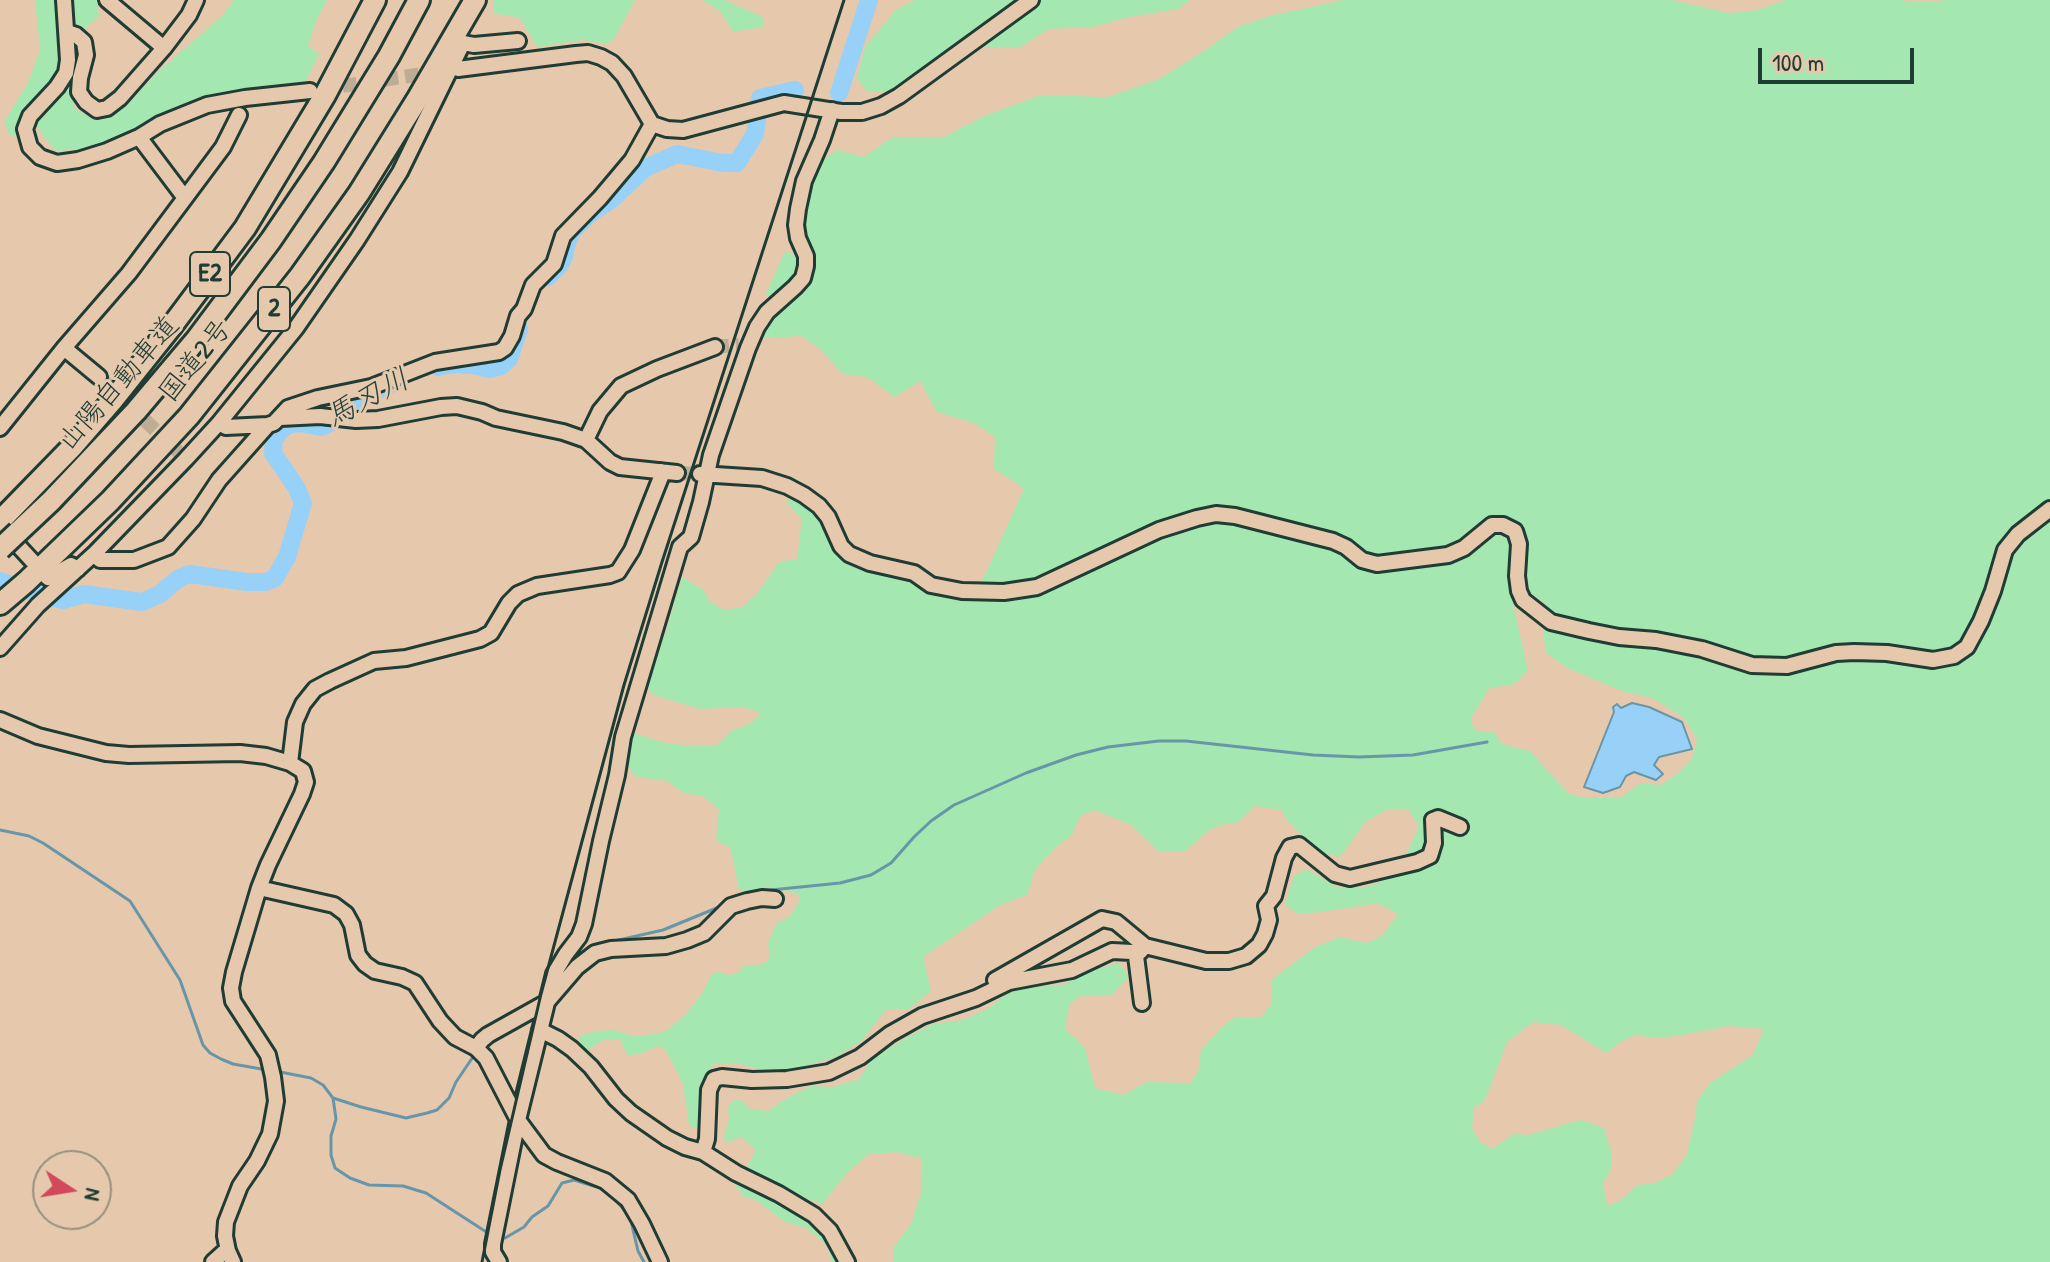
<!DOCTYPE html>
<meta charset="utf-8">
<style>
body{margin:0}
#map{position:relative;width:2050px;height:1262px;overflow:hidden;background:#e6c9ad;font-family:"Patrick Hand",sans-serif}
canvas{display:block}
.north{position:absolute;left:32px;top:1150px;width:80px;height:80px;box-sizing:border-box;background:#e6c9ad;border:2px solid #96917d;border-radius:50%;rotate:102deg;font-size:22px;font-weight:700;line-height:32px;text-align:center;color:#1f3d34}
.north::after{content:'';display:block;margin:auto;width:28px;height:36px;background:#d1495b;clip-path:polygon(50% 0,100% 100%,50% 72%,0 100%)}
.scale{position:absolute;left:1758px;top:48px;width:156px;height:36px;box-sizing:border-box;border:4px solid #1f3d34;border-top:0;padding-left:10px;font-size:24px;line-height:28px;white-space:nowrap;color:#1f3d34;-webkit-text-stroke:6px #e6c9ad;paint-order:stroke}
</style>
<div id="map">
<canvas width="2050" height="1262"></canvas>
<div class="north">N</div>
<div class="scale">100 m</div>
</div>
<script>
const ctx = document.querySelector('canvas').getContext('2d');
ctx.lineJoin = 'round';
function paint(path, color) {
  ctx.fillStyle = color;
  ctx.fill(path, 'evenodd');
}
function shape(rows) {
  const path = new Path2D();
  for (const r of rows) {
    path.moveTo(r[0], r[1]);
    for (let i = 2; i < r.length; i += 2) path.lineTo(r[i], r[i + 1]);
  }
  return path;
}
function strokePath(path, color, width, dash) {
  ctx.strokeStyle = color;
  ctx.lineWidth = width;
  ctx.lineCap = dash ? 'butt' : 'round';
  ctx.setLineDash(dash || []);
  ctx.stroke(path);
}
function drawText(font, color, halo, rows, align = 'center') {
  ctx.font = font + ' "Patrick Hand","Klee One",sans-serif';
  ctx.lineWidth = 6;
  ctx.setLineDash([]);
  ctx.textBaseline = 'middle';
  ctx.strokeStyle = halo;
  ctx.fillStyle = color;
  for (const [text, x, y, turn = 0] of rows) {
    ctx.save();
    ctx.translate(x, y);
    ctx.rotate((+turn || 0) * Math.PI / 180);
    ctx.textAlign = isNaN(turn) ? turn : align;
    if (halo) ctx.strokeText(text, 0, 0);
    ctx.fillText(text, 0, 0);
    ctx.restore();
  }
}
const green = shape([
 [35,0,97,0,99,16,84,30,71,85,75,109,93,119,112,115,135,96,160,70,223,15,234,0,327,0,316,21,308,46,319,54,306,81,223,96,175,107,128,136,89,149,56,151,43,136,38,127,11,137,4,122,28,83,40,50],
 [493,0,635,0,613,40,605,44,583,40,537,47,520,18,494,13],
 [703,0,724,0,763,17,763,27,733,32,721,12],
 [915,0,1190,0,1178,9,1129,17,1092,27,1049,29,1020,47,989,48,963,38,889,91,867,92,857,78,865,47,896,10],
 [1343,0,1671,0,1729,13,1758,10,1786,0,1903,0,1908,2,1941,2,1943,0,2050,0,2050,1262,894,1262,893,1248,911,1224,921,1192,922,1159,897,1152,869,1154,848,1172,822,1204,773,1187,745,1171,756,1150,741,1137,726,1143,724,1137,729,1119,728,1107,735,1099,743,1101,750,1109,768,1111,785,1099,811,1086,833,1087,859,1079,872,1059,904,1039,933,1024,962,1020,986,1010,1007,994,1020,988,1062,985,1094,970,1118,963,1129,976,1112,995,1081,995,1069,1005,1065,1029,1085,1048,1095,1088,1123,1095,1147,1082,1190,1083,1198,1072,1201,1050,1221,1028,1235,1017,1261,1018,1271,1004,1271,980,1315,947,1340,937,1367,943,1382,936,1398,914,1377,903,1322,912,1298,914,1285,905,1294,876,1307,869,1337,887,1361,888,1383,881,1408,851,1419,826,1408,809,1388,809,1365,822,1340,857,1316,851,1287,820,1282,810,1255,806,1236,823,1220,825,1208,831,1184,852,1159,852,1131,825,1095,810,1080,816,1072,835,1057,846,1035,870,1027,895,1000,905,923,957,931,991,908,1010,886,1010,861,1041,836,1057,778,1074,740,1064,714,1064,700,1084,699,1125,695,1129,689,1125,683,1084,665,1049,658,1046,640,1054,627,1055,620,1039,603,1040,588,1050,580,1046,579,1036,597,1031,614,1030,632,1036,657,1034,667,1030,685,1015,703,992,711,975,718,971,727,975,737,974,744,966,764,964,770,959,768,943,776,924,790,916,800,900,798,894,772,887,748,891,739,890,731,849,716,840,719,810,702,795,685,794,667,781,637,777,623,762,633,733,661,742,691,746,717,745,731,731,753,722,761,713,744,707,700,709,653,695,646,685,667,629,682,577,703,590,710,601,723,610,743,607,760,590,779,562,797,559,802,519,786,502,797,496,822,514,845,556,971,595,986,573,1024,488,994,469,995,437,974,423,937,412,920,381,895,397,867,377,843,374,820,349,800,335,782,338,764,337,767,320,781,304,766,294,785,251,798,256,810,247,802,230,806,202,820,161,837,150,864,157,893,137,944,137,984,116,1041,95,1108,97,1159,79,1204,51,1238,27,1269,16],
 [1528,591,1547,605,1543,632,1546,653,1567,668,1622,691,1652,698,1683,717,1697,739,1692,759,1678,773,1661,785,1640,783,1622,797,1588,798,1569,794,1530,751,1502,744,1494,732,1474,730,1471,718,1489,688,1515,684,1528,670,1512,600],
 [1533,1022,1561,1025,1606,1053,1622,1041,1635,1035,1657,1038,1682,1035,1729,1026,1764,1029,1753,1055,1710,1083,1697,1101,1695,1119,1687,1154,1673,1174,1655,1183,1637,1185,1620,1201,1607,1206,1603,1182,1610,1173,1612,1155,1604,1128,1581,1120,1528,1135,1514,1134,1492,1149,1480,1142,1472,1128,1474,1108,1485,1100,1507,1042],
 [735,1176,818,1223,842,1262,832,1262,827,1246,807,1228,785,1222,756,1200,743,1196,732,1181]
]);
const water = shape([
 [1632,703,1649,707,1682,722,1692,749,1659,757,1654,765,1663,774,1656,780,1634,772,1626,776,1620,787,1603,793,1584,787,1614,712,1613,707,1617,704,1621,708,1632,703]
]);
const stream = shape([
 [0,830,29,836,43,843,130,901,180,980,203,1045,210,1053,221,1059,233,1064,267,1070],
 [761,891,840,883,871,875,891,863,914,837,931,821,954,805,1026,773,1076,755,1108,747,1159,741,1186,741,1313,755,1359,757,1413,755,1487,742],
 [610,942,663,930,724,905],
 [484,1047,512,1030],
 [275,1071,311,1078,323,1085,333,1098,336,1119,331,1136,331,1155,335,1168,350,1178,369,1185,403,1186,426,1193,491,1235],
 [333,1098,361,1107,406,1118,427,1113,437,1110,449,1098,456,1082,475,1054],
 [498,1237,505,1238,524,1227,532,1217,548,1206,562,1183,574,1180,600,1188,615,1199,630,1217,638,1251,644,1262]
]);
const river = shape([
 [839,93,869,0],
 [548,277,559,266,564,257,567,242,572,232,592,212,611,200,645,168,677,154,723,163,737,163,755,134,760,98,795,90],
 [438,367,453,364,472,365,490,369,501,366,509,359,519,329],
 [0,581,35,593,63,600,84,594,142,602,160,594,179,578,190,574,247,582,266,582,275,578,287,557,303,503,296,487,273,453,274,441,279,432,288,425,299,423,321,427,332,422,357,399,392,384]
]);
const minorTunnel = shape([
 [322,89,436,72],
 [715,347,739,345],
 [99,377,186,459],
 [677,473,700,474]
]);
const minor = shape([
 [64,0,68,60,66,73,57,87,30,116,25,129,30,147,40,157,57,163,78,160,107,151,139,137,160,124,207,105,245,98,310,91],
 [107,0,164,48],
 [67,32,76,35,84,42,86,55,80,78,79,92,86,102,97,110,107,108,120,98,164,48,189,15,196,0],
 [458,69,576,54,588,53,601,57,612,63,624,76,652,124,667,129,683,130,784,103,841,112,862,112,881,106,899,96,1031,0],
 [185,198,223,147,239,115],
 [64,348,99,377],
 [280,418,320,416,356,420,378,419,441,407,457,406,482,412,496,418,563,432,586,440,610,462,620,467,677,473],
 [219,423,226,427,268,425],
 [0,428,64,348,129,273,185,198,139,137],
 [586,440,600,411,621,386,657,369,715,347],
 [700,474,762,478,787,486,804,495,819,506,828,517,841,546,849,554,870,563,914,573,931,585,962,591,1004,592,1037,587,1159,530,1197,518,1216,514,1235,516,1333,541,1346,547,1362,560,1377,564,1448,555,1464,548,1492,525,1503,525,1515,531,1519,544,1517,576,1519,591,1523,600,1551,622,1589,631,1619,637,1656,640,1702,649,1752,665,1787,666,1836,653,1854,652,1887,653,1933,660,1954,656,1967,647,1981,621,1993,591,2005,550,2018,534,2050,509],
 [0,526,48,578,71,565,78,569],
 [94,554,100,560,134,560,168,547,193,519,219,480,268,425,274,423,288,408,318,398,371,387,435,362,499,352,505,348,512,336,518,316,524,309,533,285,554,264,563,236,600,198,632,160,652,124],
 [0,648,38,605,94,554,186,459,219,423,296,328,357,240,400,172,463,43,474,45,518,41],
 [0,720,38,736,106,753,129,755,240,753,266,756,290,763,303,771,306,782,302,794,268,865,259,888,234,972,231,988,233,1001,268,1055,273,1077,276,1101,270,1134,257,1161,240,1186,226,1222,225,1236,228,1251,233,1262],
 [290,763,295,722,303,704,315,689,330,681,374,661,406,658,480,639,491,633,509,603,518,594,537,586,610,575,618,572,632,550,661,477,661,471],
 [259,888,334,905,346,914,352,925,358,955,365,964,375,971,402,977,415,983,440,1021,455,1037,476,1048,486,1058,518,1120,544,1155,557,1162,605,1181,628,1200,642,1224,660,1262],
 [1145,946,1206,961,1229,961,1246,956,1259,945,1265,934,1269,920,1266,906,1274,896,1284,858,1290,847,1299,845,1335,874,1350,878,1417,862,1430,856,1434,843,1433,820,1438,818,1460,827],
 [995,980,1102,919,1116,922,1145,946,1140,952],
 [540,1030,558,1039,572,1049,591,1067,616,1099,631,1113,667,1138,685,1147,703,1152,736,1173,779,1194,814,1215,830,1231,847,1262],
 [476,1048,482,1040,488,1035,547,1002,577,967,595,953,611,949,666,946,687,940,704,933,731,906,747,901,762,898,775,899],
 [703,1152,707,1139,709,1090,714,1079,722,1077,752,1080,787,1079,829,1072,860,1057,890,1034,922,1016,976,998,1009,982,1072,970,1112,951,1132,952,1136,956,1142,1003],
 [213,1262,223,1253,228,1251],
 [499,1262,493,1252,493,1244,518,1120,554,974,566,954,579,937,584,924,601,841,617,775,623,737,680,547,691,537,701,502,711,455,748,348,757,327,767,312,795,287,803,278,806,266,806,256,798,238,796,225,798,209,804,181,822,140,832,110]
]);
const highway = shape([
 [0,521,73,446,112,401,171,327,245,228,325,95,375,0],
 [18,532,51,501,136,411,196,340,271,240,324,162,389,56,419,0],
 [0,604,26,582,110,501,189,416,300,276,359,193,418,98,475,0]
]);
const rail = shape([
 [482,1262,500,1170,541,994,624,685,662,562,844,0]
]);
const highwayBridge = shape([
 [0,549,18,532]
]);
const shields = [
 [210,274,40],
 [274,309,32]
];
const shieldNames = [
 ["E2",210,274],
 ["2",274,309]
];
const streetNames = [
 ["国道2号",196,361,-51],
 ["山陽自動車道",119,384,-49]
];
const waterNames = [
 ["馬刃川",368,399,-28]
];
paint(green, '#a4e7b1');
paint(water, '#98d1f7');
strokePath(water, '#6896a9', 2);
strokePath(stream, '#6896a9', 3);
strokePath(river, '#98d1f7', 18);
strokePath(minorTunnel, '#bead95', 14, [14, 7]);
strokePath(minor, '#1f3d34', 20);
strokePath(highway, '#1f3d34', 26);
strokePath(minor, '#e6c9ad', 14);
strokePath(highway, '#e6c9ad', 20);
strokePath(rail, '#1f3d34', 3);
strokePath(highwayBridge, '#1f3d34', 26, []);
strokePath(highwayBridge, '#e6c9ad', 20);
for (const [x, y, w] of shields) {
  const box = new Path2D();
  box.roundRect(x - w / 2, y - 22, w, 44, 6);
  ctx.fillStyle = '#e6c9ad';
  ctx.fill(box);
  strokePath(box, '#1f3d34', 2);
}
drawText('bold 26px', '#1f3d34', null, shieldNames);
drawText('28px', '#1f3d34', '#e6c9ad', streetNames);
drawText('italic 30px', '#25443e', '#e6c9ad', waterNames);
</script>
